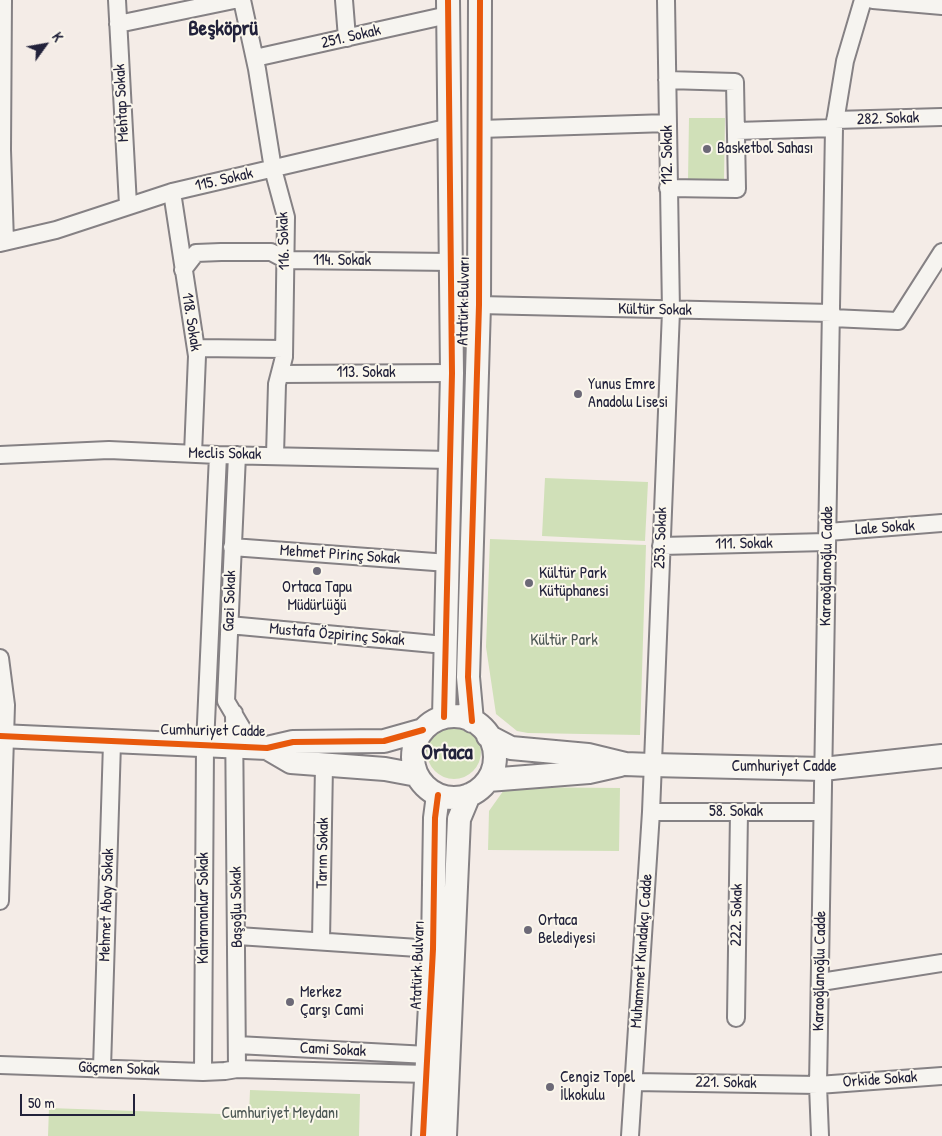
<!DOCTYPE html>
<meta charset="utf-8">
<style>
body{margin:0}
#map{position:relative;width:942px;height:1136px;overflow:hidden;background:#f4ece7;font-family:"Patrick Hand",sans-serif}
canvas{display:block}
.north{position:absolute;left:20px;top:20px;width:50px;height:50px;-webkit-text-stroke:4px #fbf7ec;paint-order:stroke;rotate:58deg;font-size:14px;font-weight:700;line-height:20px;text-align:center;color:#22223b}
.north::after{content:'';display:block;margin:auto;width:18px;height:22px;background:#22223b;clip-path:polygon(50% 0,100% 100%,50% 72%,0 100%)}
.scale{position:absolute;left:20px;top:1094px;width:115px;height:22px;box-sizing:border-box;border:2px solid #22223b;border-top:0;padding-left:6px;font-size:15px;line-height:18px;white-space:nowrap;color:#22223b;-webkit-text-stroke:4px #fbf7ec;paint-order:stroke}
</style>
<div id="map">
<canvas width="942" height="1136"></canvas>
<div class="north">K</div>
<div class="scale">50 m</div>
</div>
<script>
const ctx = document.querySelector('canvas').getContext('2d');
ctx.lineJoin = 'round';
function paint(path, color) {
  ctx.fillStyle = color;
  ctx.fill(path, 'evenodd');
}
function shape(rows) {
  const path = new Path2D();
  for (const r of rows) {
    if (r.length === 3) {
      path.moveTo(r[0] + r[2], r[1]);
      path.arc(r[0], r[1], r[2], 0, 2 * Math.PI);
      continue;
    }
    path.moveTo(r[0], r[1]);
    for (let i = 2; i < r.length; i += 2) path.lineTo(r[i], r[i + 1]);
  }
  return path;
}
function strokePath(path, color, width, dash) {
  ctx.strokeStyle = color;
  ctx.lineWidth = width;
  ctx.lineCap = dash ? 'butt' : 'round';
  ctx.setLineDash(dash || []);
  ctx.stroke(path);
}
function drawText(font, color, halo, rows, align = 'center') {
  ctx.font = font + ' "Patrick Hand",sans-serif';
  ctx.lineWidth = 4;
  ctx.setLineDash([]);
  ctx.textBaseline = 'middle';
  ctx.strokeStyle = halo;
  ctx.fillStyle = color;
  for (const [text, x, y, turn = 0] of rows) {
    ctx.save();
    ctx.translate(x, y);
    ctx.rotate((+turn || 0) * Math.PI / 180);
    ctx.textAlign = isNaN(turn) ? turn : align;
    if (halo) ctx.strokeText(text, 0, 0);
    ctx.fillText(text, 0, 0);
    ctx.restore();
  }
}
const green = shape([
 [689,118,725,118,724,181,688,180],
 [545,478,648,482,645,541,542,536],
 [490,539,646,545,640,735,528,733,517,731,496,714,486,647],
 [454,752,27],
 [506,787,620,788,619,851,488,850,489,811],
 [250,1090,360,1094,359,1136,48,1136,49,1108,249,1115]
]);
const street = shape([
 [3,0,2,150,5,242],
 [117,0,128,205],
 [242,0,257,69,273,169,286,217,284,357,277,384,275,455],
 [344,0,347,38],
 [873,0,942,6],
 [118,24,234,0],
 [255,58,448,15],
 [667,80,735,82,737,189,668,188],
 [835,120,942,117],
 [480,129,668,123],
 [736,131,834,128],
 [172,192,197,356,193,454],
 [0,243,56,230,172,192,450,127],
 [183,270,196,253,221,252,271,252,286,260,452,262],
 [479,305,832,313],
 [832,318,898,321,942,252],
 [196,348,284,349],
 [280,374,452,373],
 [0,455,109,450,218,455,450,460],
 [237,455,226,701,246,735,265,746],
 [828,532,942,523],
 [661,546,827,542],
 [232,547,448,563],
 [229,625,445,645],
 [0,658,6,705,0,901],
 [234,713,237,1069],
 [651,812,822,812],
 [238,936,433,949],
 [321,941,324,765],
 [821,982,942,963],
 [736,1018,739,812],
 [237,1045,428,1055],
 [0,1065,203,1072,225,1071,237,1069,427,1074],
 [102,1068,112,743],
 [203,1072,205,745,218,455],
 [634,1082,818,1085,942,1076],
 [630,1136,651,812,671,311,666,0],
 [820,1136,818,1085,834,128,845,61,863,0]
]);
const secondary = shape([
 [454,757,41],
 [444,717,452,373,448,0],
 [472,721,468,677,479,305,480,0],
 [0,736,267,748,293,742,384,741,423,730],
 [488,736,511,748,588,755,625,764,652,765,823,769,942,756],
 [267,748,291,762,385,769,417,775],
 [488,780,589,772,620,765],
 [423,1136,433,949,435,818,438,795],
 [445,1136,459,819,469,795]
]);
const cycleway = shape([
 [444,717,452,373,448,0],
 [472,721,468,677,479,305,480,0],
 [0,736,267,748,293,742,384,741,423,730],
 [423,1136,433,949,435,818,438,795]
]);
const markers = [
 [707,149,5,"#6c6977"],
 [578,394,5,"#6c6977"],
 [317,571,5,"#6c6977"],
 [529,583,5,"#6c6977"],
 [528,930,5,"#6c6977"],
 [290,1002,5,"#6c6977"],
 [550,1087,5,"#6c6977"]
];
const streetNames = [
 ["251. Sokak",351,37,-13],
 ["Mehtap Sokak",122,103,-93],
 ["282. Sokak",888,119,-2],
 ["112. Sokak",668,155,-90],
 ["115. Sokak",224,180,-13],
 ["116. Sokak",284,241,-92],
 ["114. Sokak",342,261],
 ["Atatürk Bulvarı",464,301,-89],
 ["Kültür Sokak",655,310,1],
 ["118. Sokak",191,322,81],
 ["113. Sokak",366,373],
 ["Meclis Sokak",225,454,1],
 ["Lale Sokak",885,528,-4],
 ["253. Sokak",661,538,-88],
 ["111. Sokak",744,544,-1],
 ["Mehmet Pirinç Sokak",340,555,4],
 ["Karaoğlanoğlu Cadde",827,566,-89],
 ["Gazi Sokak",230,601,-88],
 ["Mustafa Özpirinç Sokak",337,635,5],
 ["Cumhuriyet Cadde",213,731,1],
 ["Cumhuriyet Cadde",784,767],
 ["58. Sokak",736,812],
 ["Tarım Sokak",323,853,-89],
 ["Mehmet Abay Sokak",107,905,-88],
 ["Başoğlu Sokak",237,907,-91],
 ["Kahramanlar Sokak",204,908,-90],
 ["222. Sokak",737,915,-89],
 ["Muhammet Kundakçı Cadde",642,951,-86],
 ["Atatürk Bulvarı",418,965,-88],
 ["Karaoğlanoğlu Cadde",820,971,-89],
 ["Cami Sokak",333,1050,3],
 ["Göçmen Sokak",119,1069,2],
 ["Orkide Sokak",880,1080,-4],
 ["221. Sokak",726,1083,1]
];
const poiNames = [
 ["Basketbol Sahası",717,149],
 ["Yunus Emre",588,385],
 ["Anadolu Lisesi",588,403],
 ["Kültür Park",539,574],
 ["Kütüphanesi",539,592],
 ["Ortaca Tapu",317,588,"center"],
 ["Müdürlüğü",317,606,"center"],
 ["Ortaca",538,921],
 ["Belediyesi",538,939],
 ["Merkez",300,993],
 ["Çarşı Cami",300,1011],
 ["Cengiz Topel",560,1078],
 ["İlkokulu",560,1096]
];
const parkNames = [
 ["Kültür Park",564,641],
 ["Cumhuriyet Meydanı",280,1114]
];
const districtNames = [
 ["Beşköprü",223,29],
 ["Ortaca",447,753]
];
paint(green, '#d0e0b8');
strokePath(street, '#858184', 20);
strokePath(secondary, '#858184', 26);
strokePath(street, '#f6f4f0', 16);
strokePath(secondary, '#f6f4f0', 22);
strokePath(cycleway, '#e8590c', 6);
for (const [x, y, r, color] of markers) {
  const dot = new Path2D();
  dot.arc(x, y, r, 0, 2 * Math.PI);
  ctx.fillStyle = color;
  ctx.fill(dot);
  strokePath(dot, '#fbf7ec', 2);
}
drawText('16px', '#22223b', '#fbf7ec', streetNames);
drawText('16px', '#22223b', '#fbf7ec', poiNames, 'left');
drawText('16px', '#4d5855', '#fbf7ec', parkNames);
drawText('bold 21px', '#22223b', '#fbf7ec', districtNames);
</script>
